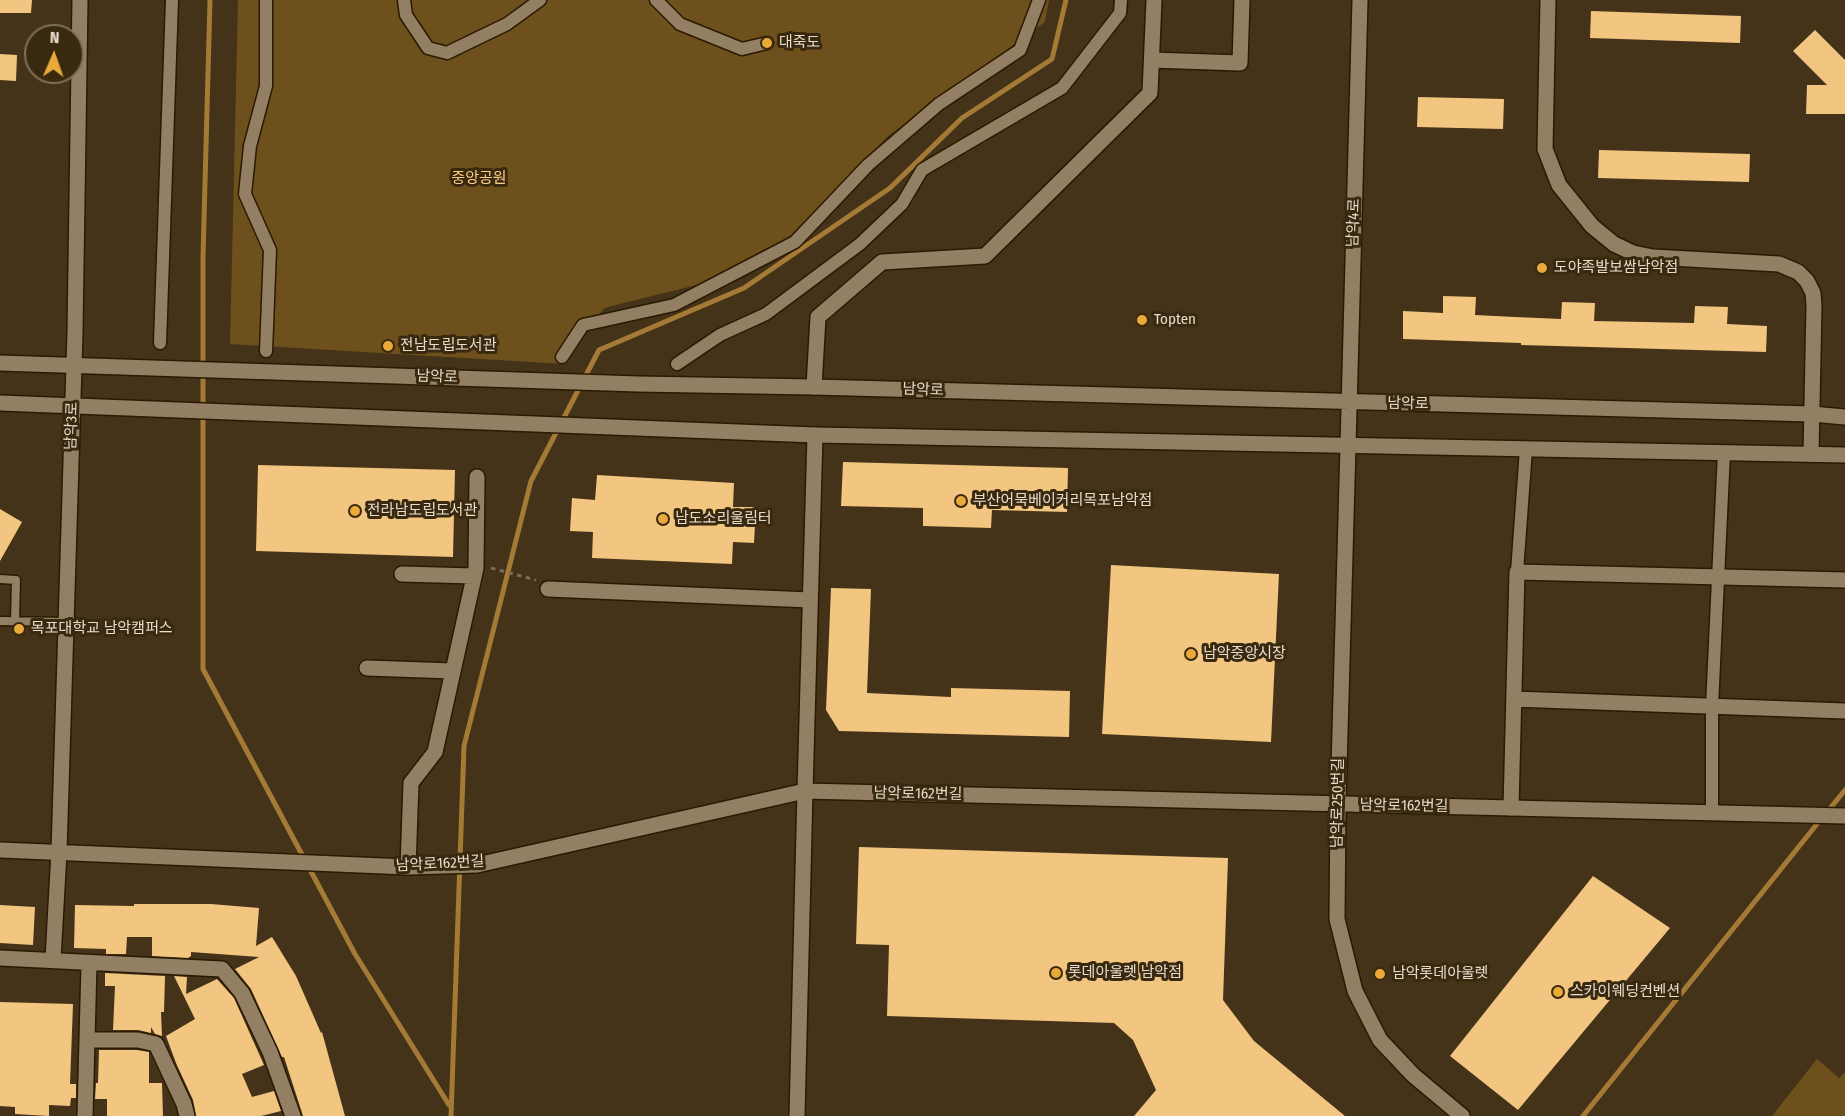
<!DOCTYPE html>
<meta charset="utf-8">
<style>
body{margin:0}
#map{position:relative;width:1845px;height:1116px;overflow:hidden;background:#443318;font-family:"Fira Sans Condensed",sans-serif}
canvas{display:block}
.north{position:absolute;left:24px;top:24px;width:60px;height:60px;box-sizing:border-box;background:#39290e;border:2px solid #7e705a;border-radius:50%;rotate:2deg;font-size:16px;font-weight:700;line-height:24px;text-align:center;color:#e6dbcc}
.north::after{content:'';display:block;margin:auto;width:21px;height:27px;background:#eaaa39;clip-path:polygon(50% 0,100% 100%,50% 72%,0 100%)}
</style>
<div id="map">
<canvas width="1845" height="1116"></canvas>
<div class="north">N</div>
</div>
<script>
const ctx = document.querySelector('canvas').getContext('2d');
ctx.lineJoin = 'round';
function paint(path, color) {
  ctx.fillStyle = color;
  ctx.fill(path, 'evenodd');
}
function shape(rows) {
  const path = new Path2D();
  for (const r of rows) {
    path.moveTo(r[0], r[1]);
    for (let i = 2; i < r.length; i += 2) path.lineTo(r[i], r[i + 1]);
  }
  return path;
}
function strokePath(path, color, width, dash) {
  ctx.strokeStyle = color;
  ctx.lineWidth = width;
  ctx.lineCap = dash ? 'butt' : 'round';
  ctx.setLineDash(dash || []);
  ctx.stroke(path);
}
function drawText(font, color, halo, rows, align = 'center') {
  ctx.font = font + ' "Fira Sans Condensed","Noto Sans KR",sans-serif';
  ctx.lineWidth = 6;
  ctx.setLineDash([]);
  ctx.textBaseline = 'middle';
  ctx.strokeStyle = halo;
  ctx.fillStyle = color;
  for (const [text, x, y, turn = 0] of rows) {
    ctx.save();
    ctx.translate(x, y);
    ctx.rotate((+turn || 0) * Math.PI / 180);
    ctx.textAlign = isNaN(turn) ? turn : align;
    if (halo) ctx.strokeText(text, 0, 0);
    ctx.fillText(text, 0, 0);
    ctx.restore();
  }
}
const green = shape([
 [238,0,1049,0,1045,22,888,136,757,270,604,308,564,364,230,344],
 [1817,1059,1839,1078,1845,1072,1845,1116,1772,1116]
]);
const stream = shape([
 [210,0,203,257,203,669,355,954,449,1105],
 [1827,812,1845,790],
 [451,1116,464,746,531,481,599,350,744,288,890,188,962,118,1052,59,1066,0],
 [1583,1116,1821,819]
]);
const building = shape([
 [0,0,32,0,31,13,0,13],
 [1591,11,1741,16,1740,43,1590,38],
 [1815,30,1845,60,1845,114,1806,114,1807,85,1827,85,1793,51],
 [0,54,17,55,16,81,0,80],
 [1418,97,1504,99,1503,129,1417,127],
 [1599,150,1750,154,1749,182,1598,178],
 [1443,296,1476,297,1475,315,1515,317,1561,319,1562,302,1595,303,1594,321,1694,323,1695,306,1728,307,1727,324,1767,326,1766,352,1521,345,1521,343,1403,339,1403,311,1443,313],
 [843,462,1068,468,1067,512,992,510,991,528,923,526,923,508,841,506],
 [258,465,455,470,453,557,256,551],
 [597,475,734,483,733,507,756,507,754,543,733,542,732,564,592,558,593,532,570,531,572,498,595,500],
 [0,509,22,522,0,561],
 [1111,565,1279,574,1271,742,1102,734],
 [831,588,871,589,867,693,951,697,951,688,1070,691,1069,737,839,731,826,710],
 [859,847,1228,858,1223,1000,1254,1041,1345,1116,1134,1116,1156,1090,1133,1040,1114,1023,887,1016,889,945,856,944],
 [1593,876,1670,928,1518,1110,1450,1056],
 [134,904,211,904,259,908,256,946,272,937,296,976,321,1033,322,1032,345,1116,303,1116,284,1057,282,1057,251,989,235,969,259,957,191,952,191,956,188,958,152,956,152,937,127,937,126,954,106,954,106,949,74,948,75,905,134,906],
 [0,905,35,907,33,945,0,943],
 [105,973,165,976,164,1012,161,1012,162,1036,155,1034,151,1027,151,1033,138,1030,113,1030,115,986,105,986],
 [174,976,187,977,186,994,217,979,234,998,264,1065,242,1074,252,1097,274,1091,281,1111,261,1116,196,1116,193,1100,176,1063,166,1036,195,1019],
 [0,1002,73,1004,70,1084,76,1084,76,1098,71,1098,70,1106,49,1105,49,1116,15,1114,15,1107,0,1106],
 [99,1050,137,1050,149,1052,149,1083,162,1083,163,1116,107,1116,107,1099,95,1099,96,1083,98,1083]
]);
const path = shape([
 [491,568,536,580]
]);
const service = shape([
 [0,579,16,580,15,621],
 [0,621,66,622]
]);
const pedestrian = shape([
 [404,0,406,15,428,48,447,53,507,24,540,0],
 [656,0,680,24,742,49,767,43],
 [160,343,172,0],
 [266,351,270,250,245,194,250,146,266,86,266,0],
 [562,357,583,325,674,305,795,242,868,165,939,104,1020,50,1039,0],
 [677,364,720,335,766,314,860,244,902,204,922,170,1062,88,1120,13,1121,0],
 [1517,572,1526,449],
 [1712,813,1712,706,1724,452]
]);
const minor = shape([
 [1548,0,1545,149,1559,185,1592,226,1614,244,1633,253,1653,257,1779,264,1798,272,1807,281,1813,293,1814,305,1811,454],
 [1152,60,1240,63,1242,0],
 [814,387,818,317,882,262,985,256,1150,93,1154,0],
 [1348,446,1338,804,1337,919,1355,991,1380,1040,1413,1075,1462,1116],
 [402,574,474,576],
 [548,589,810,600],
 [367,668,453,671],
 [1514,699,1845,711],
 [805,791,815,435],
 [1511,808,1517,572,1845,580],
 [408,867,411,783,435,752,476,568,477,477],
 [0,958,222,969,242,993,270,1052,293,1116],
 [53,959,59,852],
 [87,1040,138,1040,156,1044,184,1104,187,1116],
 [85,1116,89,964]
]);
const tertiary = shape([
 [0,363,638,384,814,387,1812,414,1845,417],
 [0,403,815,435,1845,455],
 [1348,446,1360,0],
 [0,850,408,867,477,865,805,791,1845,816],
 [59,852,75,332,80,0],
 [797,1116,805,791]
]);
const markers = [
 [767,43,6,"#eaaa39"],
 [1542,268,6,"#eaaa39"],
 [1142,320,6,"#eaaa39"],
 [388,346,6,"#eaaa39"],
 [961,501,6,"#eaaa39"],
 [355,511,6,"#eaaa39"],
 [663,519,6,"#eaaa39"],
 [19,629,6,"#eaaa39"],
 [1191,654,6,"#eaaa39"],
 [1056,973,6,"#eaaa39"],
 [1380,974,6,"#eaaa39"],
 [1558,992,6,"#eaaa39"]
];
const poiNames = [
 ["대죽도",779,43],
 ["도야족발보쌈남악점",1554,268],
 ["Topten",1154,320],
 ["전남도립도서관",400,346],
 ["부산어묵베이커리목포남악점",973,501],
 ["전라남도립도서관",367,511],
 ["남도소리울림터",675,519],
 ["목포대학교 남악캠퍼스",31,629],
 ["남악중앙시장",1203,654],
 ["롯데아울렛 남악점",1068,973],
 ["남악롯데아울렛",1392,974],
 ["스카이웨딩컨벤션",1570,992]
];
const parkNames = [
 ["중앙공원",479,179]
];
const streetNames = [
 ["남악4로",1354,223,-88],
 ["남악로",437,377,2],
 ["남악로",923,390,2],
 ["남악로",1408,404,1],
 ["남악3로",72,426,-88],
 ["남악로162번길",918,794,1],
 ["남악로250번길",1338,803,-89],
 ["남악로162번길",1404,806,1],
 ["남악로162번길",440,864,-3]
];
paint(green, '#6e501c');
strokePath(stream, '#a47a36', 5);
paint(building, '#f2c581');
strokePath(service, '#2a1a01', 11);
strokePath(pedestrian, '#2a1a01', 15);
strokePath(minor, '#2a1a01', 18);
strokePath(tertiary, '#2a1a01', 18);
strokePath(path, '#7b6c56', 3, [4.5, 4.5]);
strokePath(service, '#937f63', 8);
strokePath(pedestrian, '#937f63', 12);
strokePath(minor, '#937f63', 15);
strokePath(tertiary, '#937f63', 15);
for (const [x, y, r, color] of markers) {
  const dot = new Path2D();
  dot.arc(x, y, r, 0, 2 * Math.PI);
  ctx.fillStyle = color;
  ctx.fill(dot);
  strokePath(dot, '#39290e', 2);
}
drawText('15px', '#e6dbcc', '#39290e', poiNames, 'left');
drawText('15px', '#fccd85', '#39290e', parkNames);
drawText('15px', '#e6dbcc', '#39290e', streetNames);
</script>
